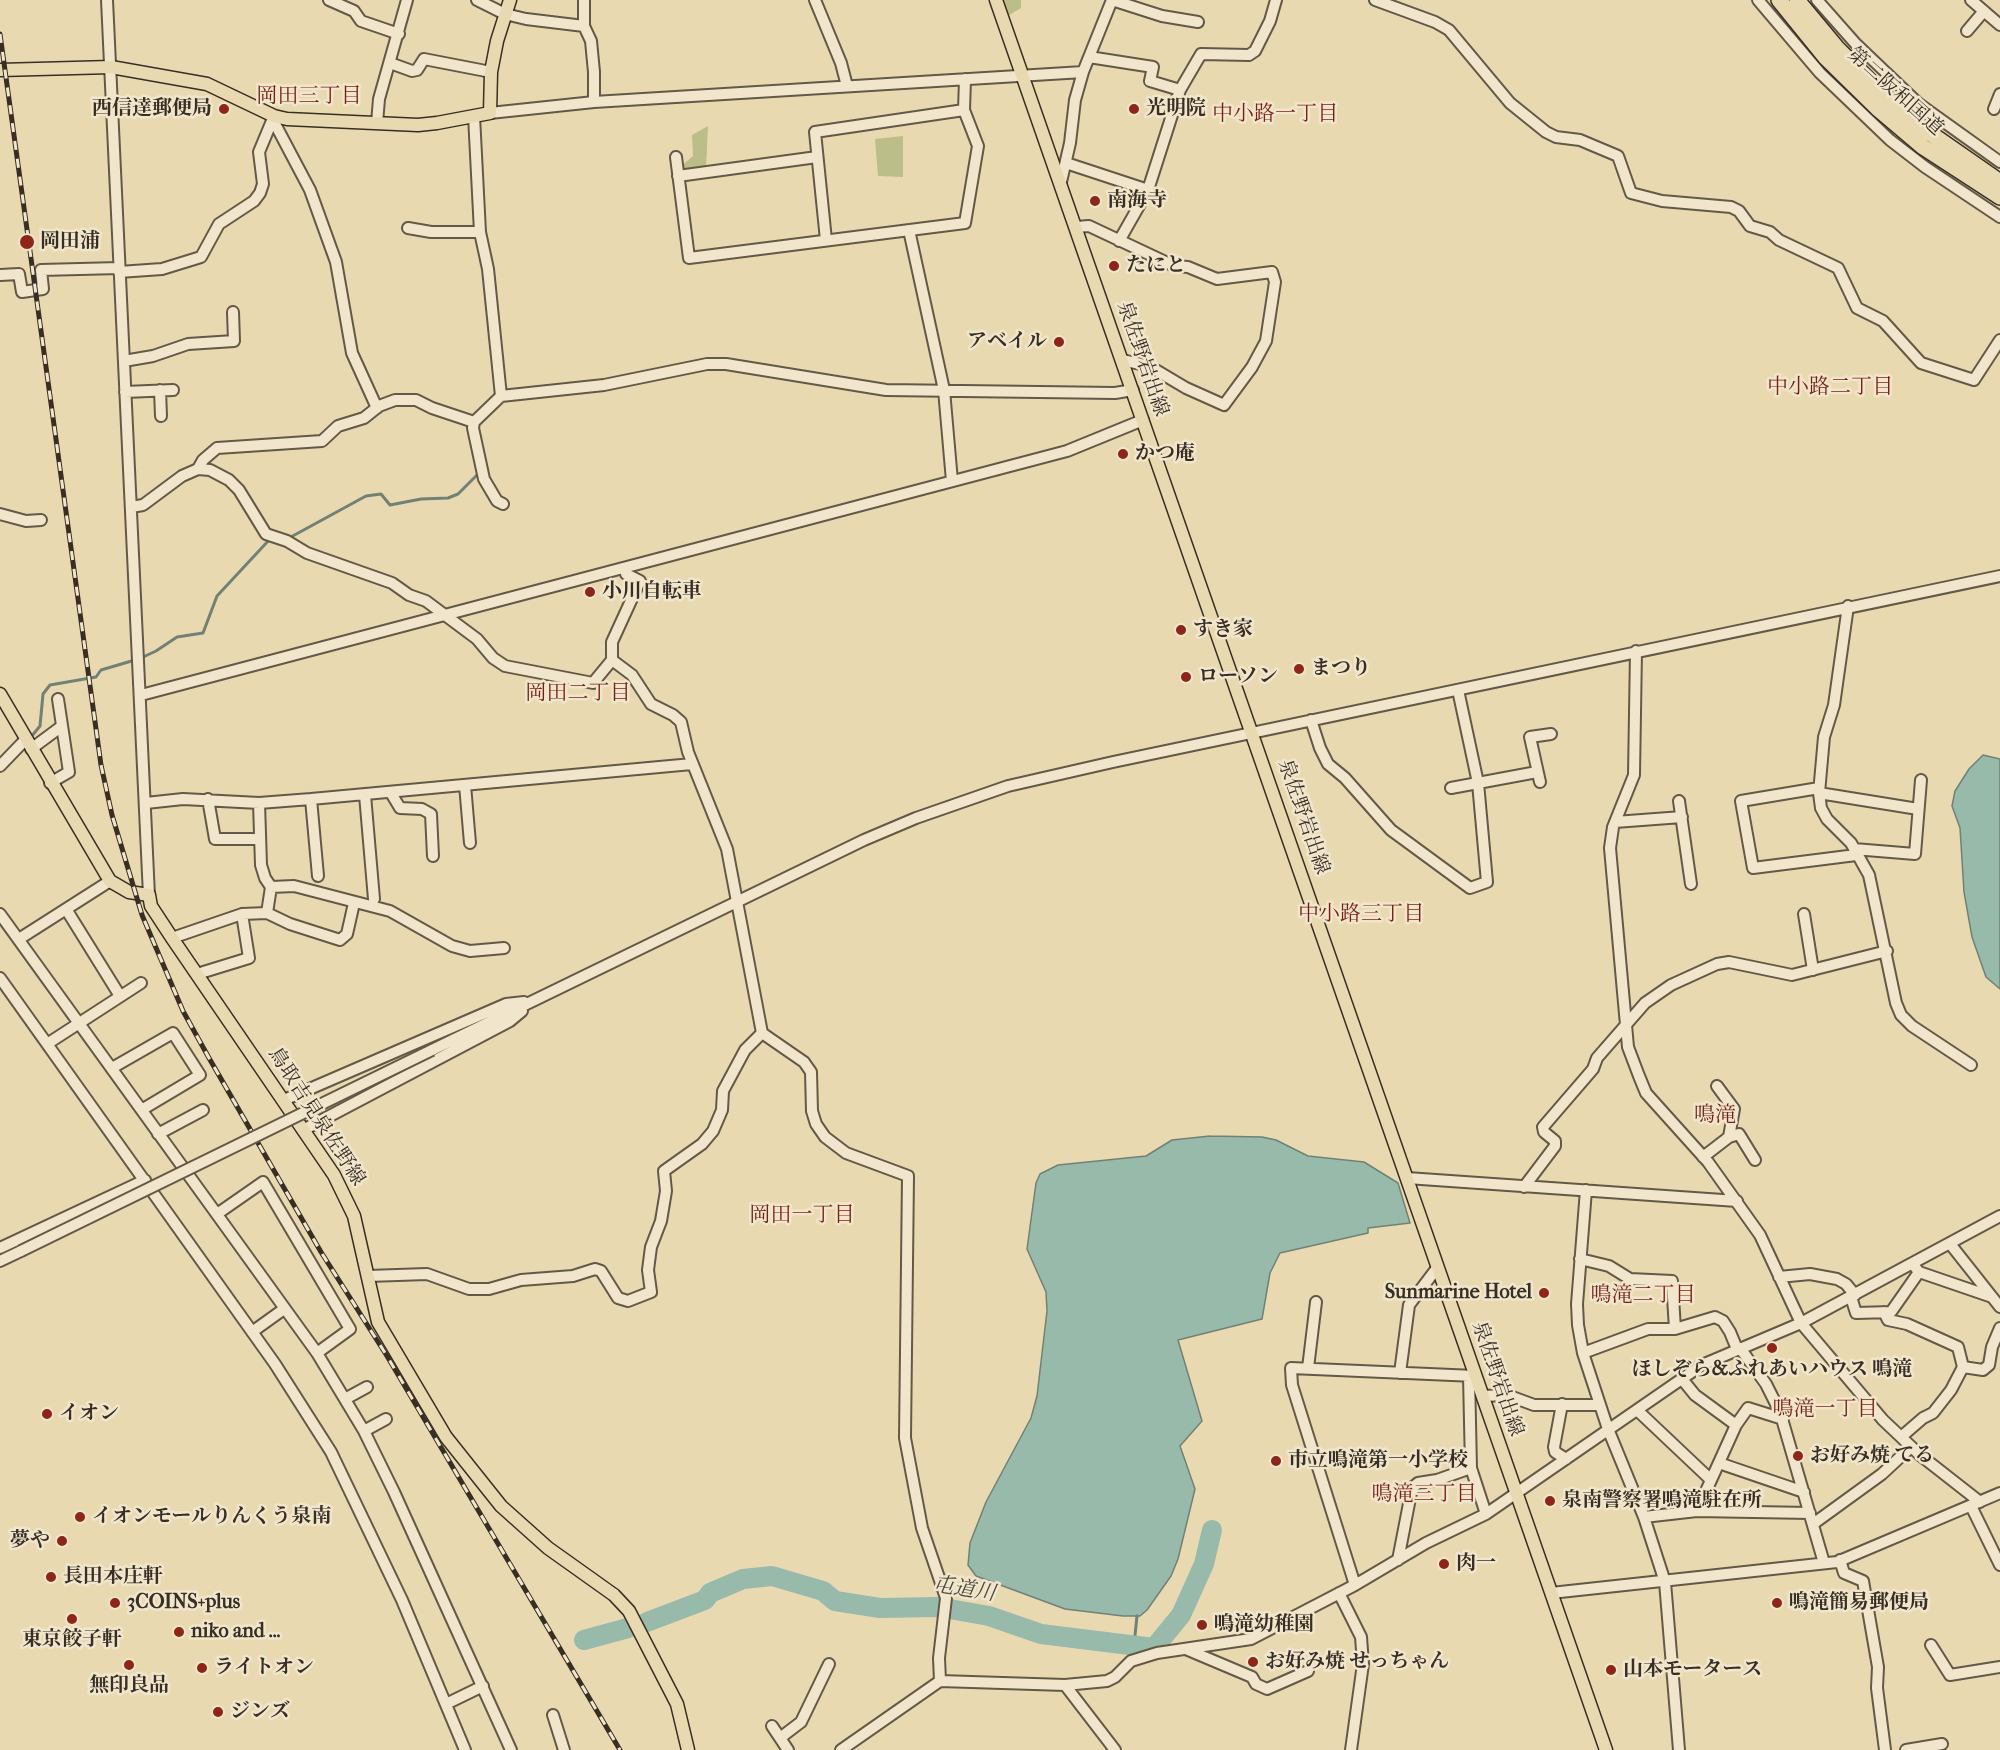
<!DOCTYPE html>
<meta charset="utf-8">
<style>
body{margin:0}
canvas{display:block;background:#e9d9b1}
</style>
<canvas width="2000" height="1750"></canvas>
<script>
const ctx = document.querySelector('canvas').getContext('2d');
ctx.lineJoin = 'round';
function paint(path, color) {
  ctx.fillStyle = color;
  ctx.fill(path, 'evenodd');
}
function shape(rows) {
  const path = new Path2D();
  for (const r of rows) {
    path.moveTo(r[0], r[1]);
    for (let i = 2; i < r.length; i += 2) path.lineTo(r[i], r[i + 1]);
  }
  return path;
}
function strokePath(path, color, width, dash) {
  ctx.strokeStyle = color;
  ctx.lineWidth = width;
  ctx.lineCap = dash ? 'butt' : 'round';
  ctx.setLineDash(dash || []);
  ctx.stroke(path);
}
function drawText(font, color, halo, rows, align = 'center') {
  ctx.font = font + ' "IM FELL French Canon","Noto Serif JP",serif';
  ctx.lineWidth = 5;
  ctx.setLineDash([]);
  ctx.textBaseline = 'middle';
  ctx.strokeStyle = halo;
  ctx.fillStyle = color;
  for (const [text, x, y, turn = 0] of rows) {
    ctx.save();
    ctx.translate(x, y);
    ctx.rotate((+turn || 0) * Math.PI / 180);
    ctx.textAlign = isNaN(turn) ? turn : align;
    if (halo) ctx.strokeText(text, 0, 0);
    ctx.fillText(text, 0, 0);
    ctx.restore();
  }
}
const green = shape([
 [1001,0,1021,0,1021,8,1006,17],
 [708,126,706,168,687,170,679,168,693,156,692,135],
 [903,136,903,177,878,176,875,139]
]);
const water = shape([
 [1983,755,2000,759,2000,989,1986,977,1972,937,1964,892,1960,828,1952,806,1955,791,1969,769,1983,755],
 [1210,1136,1262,1137,1276,1140,1308,1156,1364,1162,1398,1183,1410,1223,1368,1228,1368,1233,1280,1253,1270,1273,1262,1319,1178,1340,1202,1421,1180,1446,1195,1489,1178,1559,1171,1576,1147,1610,1140,1616,1123,1616,1065,1609,976,1576,968,1565,970,1543,986,1502,1031,1418,1037,1396,1047,1311,1046,1292,1027,1249,1036,1183,1040,1174,1058,1165,1146,1156,1172,1140,1210,1136]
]);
const stream = shape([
 [289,538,366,496,381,494,390,505,421,499,448,498,458,494,480,472],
 [141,658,156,651,177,637,203,633,217,596,270,539],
 [31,737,40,726,43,694,50,685,96,677,101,670,135,660],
 [1134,1645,1137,1616]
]);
const river = shape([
 [647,1622,705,1600,710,1593,743,1579,772,1576,823,1591,835,1601,880,1608,938,1607,989,1616,1041,1634,1154,1648,1181,1615,1204,1564,1212,1530],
 [584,1640,628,1628]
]);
const minor = shape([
 [107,0,149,895],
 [329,0,354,11,361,21,399,34],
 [477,0,505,14,526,19,584,26],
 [584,0,584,26,591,41,594,72,594,102],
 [815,0,841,63,847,86],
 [1112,0,1162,16,1198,22],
 [1375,0,1435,22,1449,30,1510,103,1546,132,1556,137,1580,140,1618,156,1631,193,1662,201,1731,207,1739,211,1750,226,1770,232,1779,240,1838,268,1857,308,1883,321,1921,363,1974,380,2000,340],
 [1758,0,1820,73,1890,140,1925,167,2000,217],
 [1817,0,1855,43,1919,104,2000,162],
 [1971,0,2000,25],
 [1967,31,1984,11],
 [1089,57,1153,67,1150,81,1180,90,1148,190,1119,241],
 [390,63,412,71,417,70,424,59,491,72],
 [1180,90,1201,54,1249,55,1255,51,1270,21,1276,0],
 [1994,109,2000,94],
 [490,113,594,102,1083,72,1112,0],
 [474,116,480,232,488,269,501,396,604,385,707,364,726,364,886,390,1115,393,1133,390],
 [273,120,310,190,336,262,352,353,377,408],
 [377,123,379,99,407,0],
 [676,157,689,258,965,223,978,146,964,110,965,79],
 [1066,163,1148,190],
 [678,176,817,157],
 [1061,182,1070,143,1075,100,1083,72],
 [1076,227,1089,226,1174,266,1188,267,1217,279,1272,272,1275,282,1266,341,1252,367,1224,405,1186,388,1149,366,1122,360],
 [408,228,431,232,480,232],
 [909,230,944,390,952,481],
 [826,240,815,132,964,110],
 [119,272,162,269,201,257,219,224,254,201,260,193,263,184,259,152,274,116],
 [0,275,19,274,22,292,43,289,41,270,119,268],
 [124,361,153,356,188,344,234,341,233,312],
 [160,390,161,416],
 [125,392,173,390],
 [501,396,474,422,473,428,484,479,497,501,503,504],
 [198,469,203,460,217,448,322,441,338,426,364,418,379,406,395,400,416,400,432,408,474,422],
 [131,507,143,505,182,476,198,469,210,470,229,480,239,490,266,534,287,541,307,553,392,583,409,595,426,601,477,639,493,658,505,666,593,683,612,660],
 [0,514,26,521,41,520],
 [1848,606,1834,705,1824,737,1819,793,1821,808,1827,819,1851,843,1869,875,1896,1003,1901,1015,1912,1026,1971,1065],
 [1636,651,1634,775,1613,827,1610,848,1626,1025,1628,1047,1639,1076,1646,1093,1708,1162,1760,1235,1801,1323,1883,1420,1920,1455,1980,1502],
 [141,695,1067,451,1143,420],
 [1311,720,1320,748,1328,764,1345,778,1391,830,1470,888,1487,882,1478,783,1458,690],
 [31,749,62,726],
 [0,766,26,739],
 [1540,782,1530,737,1551,734],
 [50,783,69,772,58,699],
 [465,785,470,843],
 [1451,788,1537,772],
 [1819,788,1741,801,1753,868,1856,855],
 [391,793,400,808,422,809,431,814,433,856],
 [1819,793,1918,809],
 [365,795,374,899],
 [208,799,215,839,260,839],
 [311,799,318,876],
 [1679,801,1691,884],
 [146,803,183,799,259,803,311,799,692,764],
 [259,803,261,865,265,878,271,887,267,913],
 [1615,822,1682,817],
 [1854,849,1915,854,1921,780],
 [271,887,294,886,390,911,452,946,470,951,504,948],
 [66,909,120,996],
 [0,914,317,1353,364,1431,394,1492,511,1750],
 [1804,914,1813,970],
 [172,938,242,914,267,913,290,924,340,940,347,934,354,903],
 [19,939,110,881],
 [197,974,249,958,242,914],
 [0,978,275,1364,331,1452,402,1600,465,1750],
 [762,1033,804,1062,811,1072,812,1111,816,1124,825,1137,846,1153,908,1176,905,1438,922,1528,946,1598,939,1658,940,1681],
 [47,1044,141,983],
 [432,1050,864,840,916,818,1008,786,1113,762,2000,576],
 [112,1068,173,1033,200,1075,143,1109],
 [284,1100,506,1004,524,1002],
 [305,1129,510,1021,522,1011],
 [158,1134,203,1110],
 [1729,1137,1739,1134,1755,1160],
 [1703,1157,1729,1137,1734,1109,1717,1086],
 [1407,1178,1737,1201],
 [1524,1187,1555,1146,1555,1141,1544,1132,1543,1127,1593,1069,1597,1058,1645,1003,1671,985,1717,964,1729,962,1792,975,1887,951],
 [1586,1190,1577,1304,1578,1325,1583,1353,1608,1429,1644,1517,1665,1582,1679,1750],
 [217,1214,263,1182,350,1329,317,1353],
 [1951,1245,2000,1307],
 [0,1248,145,1180],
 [1580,1259,1609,1266,1630,1279,1672,1281,1675,1329],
 [0,1261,21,1251],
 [1915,1267,1919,1272,1992,1297],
 [368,1276,427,1274,469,1289,489,1289,521,1280,573,1276,595,1269,601,1271,618,1298,628,1301,651,1292,648,1270,651,1247,661,1221,666,1191,664,1171,702,1144,713,1131,722,1110,723,1091,745,1050,762,1033,727,849,688,752,681,722,673,715,651,704,632,675,612,660,612,642,640,581,626,574,625,568],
 [1779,1277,1810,1274,1837,1279,1846,1284,1855,1295],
 [1851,1297,1856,1313,1891,1312,1919,1272],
 [1884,1312,1888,1320,1907,1324,1958,1347,1963,1367,1983,1370,1989,1365,1992,1347,2000,1328],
 [252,1332,284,1309],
 [1740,1348,1766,1384,1780,1412,1824,1563],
 [1583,1353,1648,1329,1675,1329,1715,1317,1723,1321,1730,1332,1737,1349],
 [1308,1368,1316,1302],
 [1400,1373,1409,1305,1437,1268],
 [1469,1376,1471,1468,1486,1514],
 [1682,1379,1695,1395,1736,1425],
 [1482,1396,1507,1395,1534,1405,1600,1405],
 [345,1399,367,1387],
 [1562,1404,1554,1447,1555,1452,1566,1459],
 [1637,1410,1711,1480],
 [364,1431,386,1419],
 [1901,1437,1923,1418,1933,1413,1951,1390,1963,1367],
 [1719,1463,1804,1492],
 [1971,1506,2000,1565],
 [1697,1511,1736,1425,1748,1408,1783,1419],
 [1644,1517,1697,1511,1810,1513],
 [1813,1524,1882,1474,1911,1447],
 [1398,1560,1412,1488,1418,1483,1437,1480,1471,1468],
 [1840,1560,1844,1573,1863,1581,1878,1667,1877,1688,1885,1750],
 [1355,1585,1292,1385,1291,1368,1475,1376],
 [1339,1593,1361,1637,1363,1664,1351,1750],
 [1551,1593,1837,1562,2000,1493],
 [1931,1645,1950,1675,2000,1667],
 [1188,1650,1252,1677,1256,1684,1267,1689,1308,1671],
 [1065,1685,1115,1750],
 [446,1704,483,1686],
 [553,1715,564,1750],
 [772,1726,788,1750],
 [780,1738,801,1722,829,1664],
 [841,1750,940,1681,1065,1685,1107,1681,1115,1677,1131,1661,1157,1653,1251,1639,1355,1585,1426,1543,1486,1514,1702,1365,1801,1323,2000,1216],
 [1906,1750,1942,1744]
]);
const major = shape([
 [996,0,1606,1750],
 [0,70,111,67,207,84,274,116,287,119,418,125,437,123,490,113,491,72,497,41,510,0],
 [0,694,110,881,129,892,149,895,151,906,172,938,334,1175,354,1216,378,1322,446,1437,501,1506,548,1548,614,1595,629,1611,677,1704,688,1750]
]);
const highway = shape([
 [1779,0,1826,58,1877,108,1923,147,2000,197],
 [1797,0,1837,48,1888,99,1921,127,2000,182]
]);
const rail = shape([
 [0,34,101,765,112,815,142,915,183,1011,209,1058,321,1252,387,1356,620,1750]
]);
const minorBridge = shape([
 [21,1251,432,1050]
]);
const markers = [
 [224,109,6,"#8f2418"],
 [1134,109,6,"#8f2418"],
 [1095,201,6,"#8f2418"],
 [27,242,8,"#8f2418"],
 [1114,266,6,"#8f2418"],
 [1059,342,6,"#8f2418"],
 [1123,454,6,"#8f2418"],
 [590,592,6,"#8f2418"],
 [1181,630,6,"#8f2418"],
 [1299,669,6,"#8f2418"],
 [1186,677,6,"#8f2418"],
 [1544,1293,6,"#8f2418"],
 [1772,1348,6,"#8f2418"],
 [47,1414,6,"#8f2418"],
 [1798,1456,6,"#8f2418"],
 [1276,1461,6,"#8f2418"],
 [1550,1501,6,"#8f2418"],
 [80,1517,6,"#8f2418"],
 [62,1541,6,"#8f2418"],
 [1444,1564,6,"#8f2418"],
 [51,1577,6,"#8f2418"],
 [115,1603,6,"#8f2418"],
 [1777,1603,6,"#8f2418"],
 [72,1619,6,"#8f2418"],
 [1202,1625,6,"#8f2418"],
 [179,1632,6,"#8f2418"],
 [1253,1662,6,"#8f2418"],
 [129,1665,6,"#8f2418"],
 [202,1668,6,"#8f2418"],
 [1611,1670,6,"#8f2418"],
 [218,1712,6,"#8f2418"]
];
const streetNames = [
 ["第二阪和国道",1895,92,42],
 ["泉佐野岩出線",1142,359,71],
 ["泉佐野岩出線",1303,817,71],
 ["鳥取吉見泉佐野線",316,1117,57],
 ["泉佐野岩出線",1497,1379,71]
];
const poiNames = [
 ["西信達郵便局",212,109,"right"],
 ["光明院",1146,109],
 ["南海寺",1107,201],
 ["岡田浦",40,242],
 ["たにと",1126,266],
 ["アベイル",1047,342,"right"],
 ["かつ庵",1135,454],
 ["小川自転車",602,592],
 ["すき家",1193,630],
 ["まつり",1311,669],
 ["ローソン",1198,677],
 ["Sunmarine Hotel",1532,1293,"right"],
 ["ほしぞら&ふれあいハウス 鳴滝",1772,1370,"center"],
 ["イオン",59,1414],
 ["お好み焼 てる",1810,1456],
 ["市立鳴滝第一小学校",1288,1461],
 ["泉南警察署鳴滝駐在所",1562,1501],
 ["イオンモールりんくう泉南",92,1517],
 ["夢や",50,1541,"right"],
 ["肉一",1456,1564],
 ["長田本庄軒",63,1577],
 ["3COINS+plus",127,1603],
 ["鳴滝簡易郵便局",1789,1603],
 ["鳴滝幼稚園",1214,1625],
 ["niko and ...",191,1632],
 ["東京餃子軒",72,1640,"center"],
 ["お好み焼 せっちゃん",1265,1662],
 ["ライトオン",214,1668],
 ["山本モータース",1623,1670],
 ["無印良品",129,1686,"center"],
 ["ジンズ",230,1712]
];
const neighbourhoodNames = [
 ["岡田三丁目",309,97],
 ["中小路一丁目",1275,115],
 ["中小路二丁目",1830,388],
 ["岡田二丁目",578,694],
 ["中小路三丁目",1361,915],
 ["鳴滝",1715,1116],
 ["岡田一丁目",802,1216],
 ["鳴滝二丁目",1643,1296],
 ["鳴滝一丁目",1825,1410],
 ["鳴滝三丁目",1424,1495]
];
const waterNames = [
 ["屯道川",964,1590,9]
];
paint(green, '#bbbe88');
paint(water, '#97baab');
strokePath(water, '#718275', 1.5);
strokePath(stream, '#718275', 3);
strokePath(river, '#97baab', 20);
strokePath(minor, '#645947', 14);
strokePath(major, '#382e24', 15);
strokePath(highway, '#382e24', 18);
strokePath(minor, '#f1e6cc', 10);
strokePath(major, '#e9d9b1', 12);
strokePath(highway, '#e9d9b1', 15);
strokePath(rail, '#382e24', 5);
strokePath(rail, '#f1e6cc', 3, [9]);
strokePath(minorBridge, '#645947', 14, []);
strokePath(minorBridge, '#f1e6cc', 10);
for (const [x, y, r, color] of markers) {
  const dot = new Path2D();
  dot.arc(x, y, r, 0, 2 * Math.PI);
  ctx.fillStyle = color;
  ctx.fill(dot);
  strokePath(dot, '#f1e6cc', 2);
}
drawText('20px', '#382e24', '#f1e6cc', streetNames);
drawText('bold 20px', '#382e24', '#f1e6cc', poiNames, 'left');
drawText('21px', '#7a1f14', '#f1e6cc', neighbourhoodNames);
drawText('italic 21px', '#4b4a3f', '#f1e6cc', waterNames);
</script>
